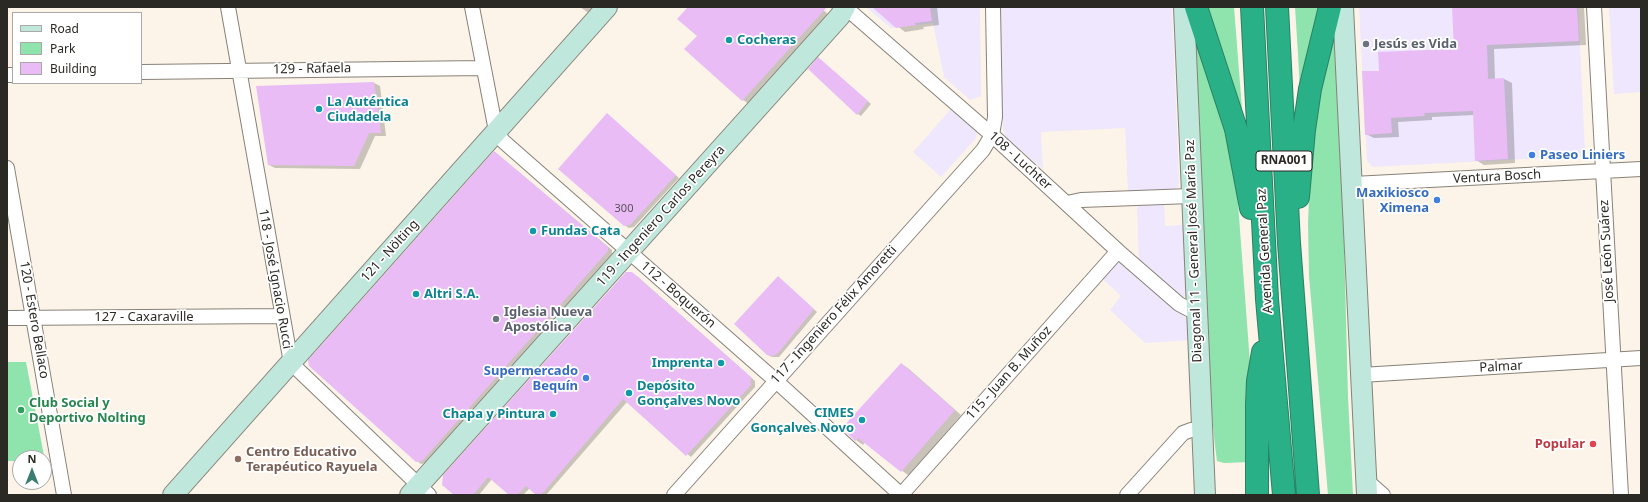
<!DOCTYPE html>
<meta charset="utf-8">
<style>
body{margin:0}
#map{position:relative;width:1648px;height:502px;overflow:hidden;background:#fcf4e9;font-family:"Noto Sans",sans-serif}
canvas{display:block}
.frame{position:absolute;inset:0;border:8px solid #2b2924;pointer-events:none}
.legend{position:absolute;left:12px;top:12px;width:130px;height:72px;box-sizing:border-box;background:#fff;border:1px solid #aaa9a7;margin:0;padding:5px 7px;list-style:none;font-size:12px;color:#2b2924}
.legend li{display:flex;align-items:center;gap:8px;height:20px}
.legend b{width:20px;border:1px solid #aaa9a7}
.north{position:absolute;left:12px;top:450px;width:40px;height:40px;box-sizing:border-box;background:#fff;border:1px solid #aaa9a7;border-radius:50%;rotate:0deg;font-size:11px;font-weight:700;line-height:16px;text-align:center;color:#2b2924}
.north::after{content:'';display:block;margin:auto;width:14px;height:18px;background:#3a7d6e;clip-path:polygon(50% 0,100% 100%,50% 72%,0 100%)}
</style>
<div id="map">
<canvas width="1648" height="502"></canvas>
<div class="frame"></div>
<ul class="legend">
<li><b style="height:5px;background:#bfe7db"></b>Road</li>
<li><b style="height:11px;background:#8ee4ac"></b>Park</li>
<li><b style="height:11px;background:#e9bcf6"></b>Building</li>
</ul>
<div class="north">N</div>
</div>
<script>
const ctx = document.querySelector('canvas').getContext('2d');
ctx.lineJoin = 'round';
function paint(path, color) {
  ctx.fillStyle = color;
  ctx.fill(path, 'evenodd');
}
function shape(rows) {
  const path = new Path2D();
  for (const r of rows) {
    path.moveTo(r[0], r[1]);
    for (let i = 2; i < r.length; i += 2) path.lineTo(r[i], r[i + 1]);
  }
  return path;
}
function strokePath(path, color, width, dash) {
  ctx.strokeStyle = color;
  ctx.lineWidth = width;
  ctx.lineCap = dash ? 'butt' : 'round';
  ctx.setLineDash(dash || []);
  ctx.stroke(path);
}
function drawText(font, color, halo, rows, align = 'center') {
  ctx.font = font + ' "Noto Sans",sans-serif';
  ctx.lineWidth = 3.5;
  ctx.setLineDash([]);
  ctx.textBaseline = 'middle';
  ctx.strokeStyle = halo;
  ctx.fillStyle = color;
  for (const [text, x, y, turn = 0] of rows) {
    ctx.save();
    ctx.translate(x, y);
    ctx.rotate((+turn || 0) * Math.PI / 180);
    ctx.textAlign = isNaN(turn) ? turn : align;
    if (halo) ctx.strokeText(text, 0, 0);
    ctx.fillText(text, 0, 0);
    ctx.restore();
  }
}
const commercial = shape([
 [866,7,980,7,981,96,970,100,944,77,933,23,891,28],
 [998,7,1172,7,1179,182,1178,187,1175,190,1128,192,1125,128,1041,132,1043,169,1006,138,1003,130],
 [1359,7,1578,7,1585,150,1580,156,1373,167,1367,161],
 [1609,7,1641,7,1641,92,1614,94],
 [951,109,976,131,977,135,976,138,941,177,913,152],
 [1164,201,1165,226,1183,225,1186,295,1183,298,1179,297,1139,265,1137,202],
 [1112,260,1120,260,1186,318,1189,323,1192,340,1145,343,1110,310,1121,296,1098,275]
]);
const green = shape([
 [1204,7,1234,7,1242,109,1238,109],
 [1295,7,1325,7,1301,112,1298,54],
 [1338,9,1348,397,1353,495,1328,495,1309,276,1308,224,1312,123],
 [1194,22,1227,120,1237,190,1250,363,1250,462,1224,463,1217,461,1215,446,1211,405],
 [7,362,26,362,45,461,44,458,20,458,20,461,7,461]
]);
const shadow = shape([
 [580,7,595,7,590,14],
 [689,7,820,7,829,15,749,104,743,100,698,36],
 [873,7,937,7,939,25,923,27,924,29,905,32],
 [1453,7,1584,7,1586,45,1494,49,1495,79,1504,79,1512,83,1515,163,1484,165,1476,160,1474,115,1432,117,1432,120,1398,122,1399,137,1374,138,1366,134,1380,71,1455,50],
 [822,61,871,104,861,116,858,114],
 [374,83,380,86,386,136,375,136,360,169,275,168,269,165],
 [608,115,679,178,634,227,629,228,624,225],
 [495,152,612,250,612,254,426,463,421,464,417,461],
 [626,273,637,276,755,381,755,387,691,457,627,402,546,495,538,495,530,488,523,495,510,495,492,479,479,495,455,495,443,484,443,477],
 [779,278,817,312,779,357,772,357,768,355],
 [902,364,909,369,961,415,909,476,865,442,863,445,856,440]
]);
const building = shape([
 [688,7,827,7,742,101,684,49,697,36,677,19],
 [872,7,930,7,932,21,915,23,916,25,896,28],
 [1452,7,1577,7,1579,41,1487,45,1488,79,1504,78,1508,159,1475,161,1473,111,1424,113,1425,116,1391,118,1392,133,1365,135,1362,71,1379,71,1378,52,1454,49],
 [818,57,868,101,857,115,808,69],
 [374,82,381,133,369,133,354,166,268,165,256,86],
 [607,113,676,175,630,225,624,226,558,169],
 [494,151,608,247,608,251,422,461,416,462,309,366,308,360],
 [626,272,632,272,751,377,751,385,686,456,623,399,541,495,536,495,526,486,517,495,509,495,488,477,473,495,454,495,442,485,443,475],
 [778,276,814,309,779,352,774,356,767,355,734,324],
 [901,363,955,410,901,472,858,438,855,441,842,428]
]);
const street = shape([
 [228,7,291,363,429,495],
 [472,7,496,131,503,141,775,380,901,495,1118,251],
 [845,7,992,135,1118,251,1179,304,1196,313],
 [1594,7,1621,495],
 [141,72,483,68],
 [7,75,13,75],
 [7,168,64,495],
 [1353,184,1641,169],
 [1067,203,1081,200,1191,196],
 [7,318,281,316],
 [1361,375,1641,358],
 [1367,481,1383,495],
 [674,495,983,150,992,135,995,117,993,7],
 [1127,495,1183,433,1191,430,1202,429]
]);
const secondary = shape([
 [1184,7,1205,495],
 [1343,7,1367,495],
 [173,495,607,7],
 [410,495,840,16,845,7]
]);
const highway = shape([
 [1196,7,1236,129,1251,208],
 [1252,7,1267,299,1284,495],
 [1277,7,1289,243,1308,495],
 [1298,197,1304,130,1310,89,1330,7],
 [1257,495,1257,405,1258,381,1263,352]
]);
const markers = [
 [729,40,4,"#0f9aa8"],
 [1366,44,4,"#6b7280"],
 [319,109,4,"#0f9aa8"],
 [1532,155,4,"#3f7fe0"],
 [1437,200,4,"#3f7fe0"],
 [533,231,4,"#0f9aa8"],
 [416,294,4,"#0f9aa8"],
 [496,319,4,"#6b7280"],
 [721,363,4,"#0f9aa8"],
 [586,378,4,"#3f7fe0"],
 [629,393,4,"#0f9aa8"],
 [21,410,4,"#2e9e5b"],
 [553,414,4,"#0f9aa8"],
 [862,420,4,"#0f9aa8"],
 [1593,444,4,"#e0444e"],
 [238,459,4,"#8d6e63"]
];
const numberNames = [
 ["300",624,209]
];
const shields = [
 [1284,161,56]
];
const shieldNames = [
 ["RNA001",1284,161]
];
const cultureNames = [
 ["Cocheras",737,40],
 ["La Auténtica",327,102],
 ["Ciudadela",327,117],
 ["Fundas Cata",541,231],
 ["Altri S.A.",424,294],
 ["Imprenta",713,363,"right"],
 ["Depósito",637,386],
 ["Gonçalves Novo",637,401],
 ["CIMES",854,413,"right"],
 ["Gonçalves Novo",854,428,"right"],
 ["Chapa y Pintura",545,414,"right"]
];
const worshipNames = [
 ["Jesús es Vida",1374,44],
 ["Iglesia Nueva",504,312],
 ["Apostólica",504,327]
];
const streetNames = [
 ["129 - Rafaela",312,69,-1],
 ["108 - Luchter",1020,161,42],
 ["Ventura Bosch",1497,177,-3],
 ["119 - Ingeniero Carlos Pereyra",661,216,-48],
 ["121 - Nölting",390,251,-48],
 ["Diagonal 11 - General José María Paz",1194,251,-92],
 ["Avenida General Paz",1265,251,-93],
 ["José León Suárez",1607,251,-93],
 ["118 - José Ignacio Rucci",275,279,80],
 ["112 - Boquerón",678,295,41],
 ["117 - Ingeniero Félix Amoretti",834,315,-48],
 ["127 - Caxaraville",144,317],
 ["120 - Estero Bellaco",34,320,80],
 ["Palmar",1501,367,-3],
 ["115 - Juan B. Muñoz",1009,373,-48]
];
const shopNames = [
 ["Paseo Liniers",1540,155,"left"],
 ["Maxikiosco",1429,193],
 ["Ximena",1429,208],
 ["Supermercado",578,371],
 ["Bequín",578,386]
];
const leisureNames = [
 ["Club Social y",29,403],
 ["Deportivo Nolting",29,418]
];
const healthNames = [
 ["Popular",1585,444]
];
const educationNames = [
 ["Centro Educativo",246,452],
 ["Terapéutico Rayuela",246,467]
];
paint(commercial, '#eee7fd');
paint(green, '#8ee4ac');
paint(shadow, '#0003');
paint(building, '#e9bcf6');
strokePath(street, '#888177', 16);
strokePath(secondary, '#888177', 22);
strokePath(highway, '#2a8164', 24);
strokePath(street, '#fff', 14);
strokePath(secondary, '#bfe7db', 20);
strokePath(highway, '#2ab087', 22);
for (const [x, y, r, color] of markers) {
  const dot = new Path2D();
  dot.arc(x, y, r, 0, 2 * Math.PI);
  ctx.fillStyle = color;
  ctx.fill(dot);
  strokePath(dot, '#fff', 1.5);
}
drawText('11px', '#5a4e58', null, numberNames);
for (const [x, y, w] of shields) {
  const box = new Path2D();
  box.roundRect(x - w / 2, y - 10, w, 20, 3);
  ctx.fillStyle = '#fff';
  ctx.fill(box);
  strokePath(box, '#2b2924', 1);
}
drawText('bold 12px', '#2b2924', null, shieldNames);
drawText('bold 13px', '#0d838f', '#fff', cultureNames, 'left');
drawText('bold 13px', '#5b616d', '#fff', worshipNames, 'left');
drawText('13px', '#2b2924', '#fff', streetNames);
drawText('bold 13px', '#366cbe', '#fff', shopNames, 'right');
drawText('bold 13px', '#27864d', '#fff', leisureNames, 'left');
drawText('bold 13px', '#be3a42', '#fff', healthNames, 'right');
drawText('bold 13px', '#785e54', '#fff', educationNames, 'left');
</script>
